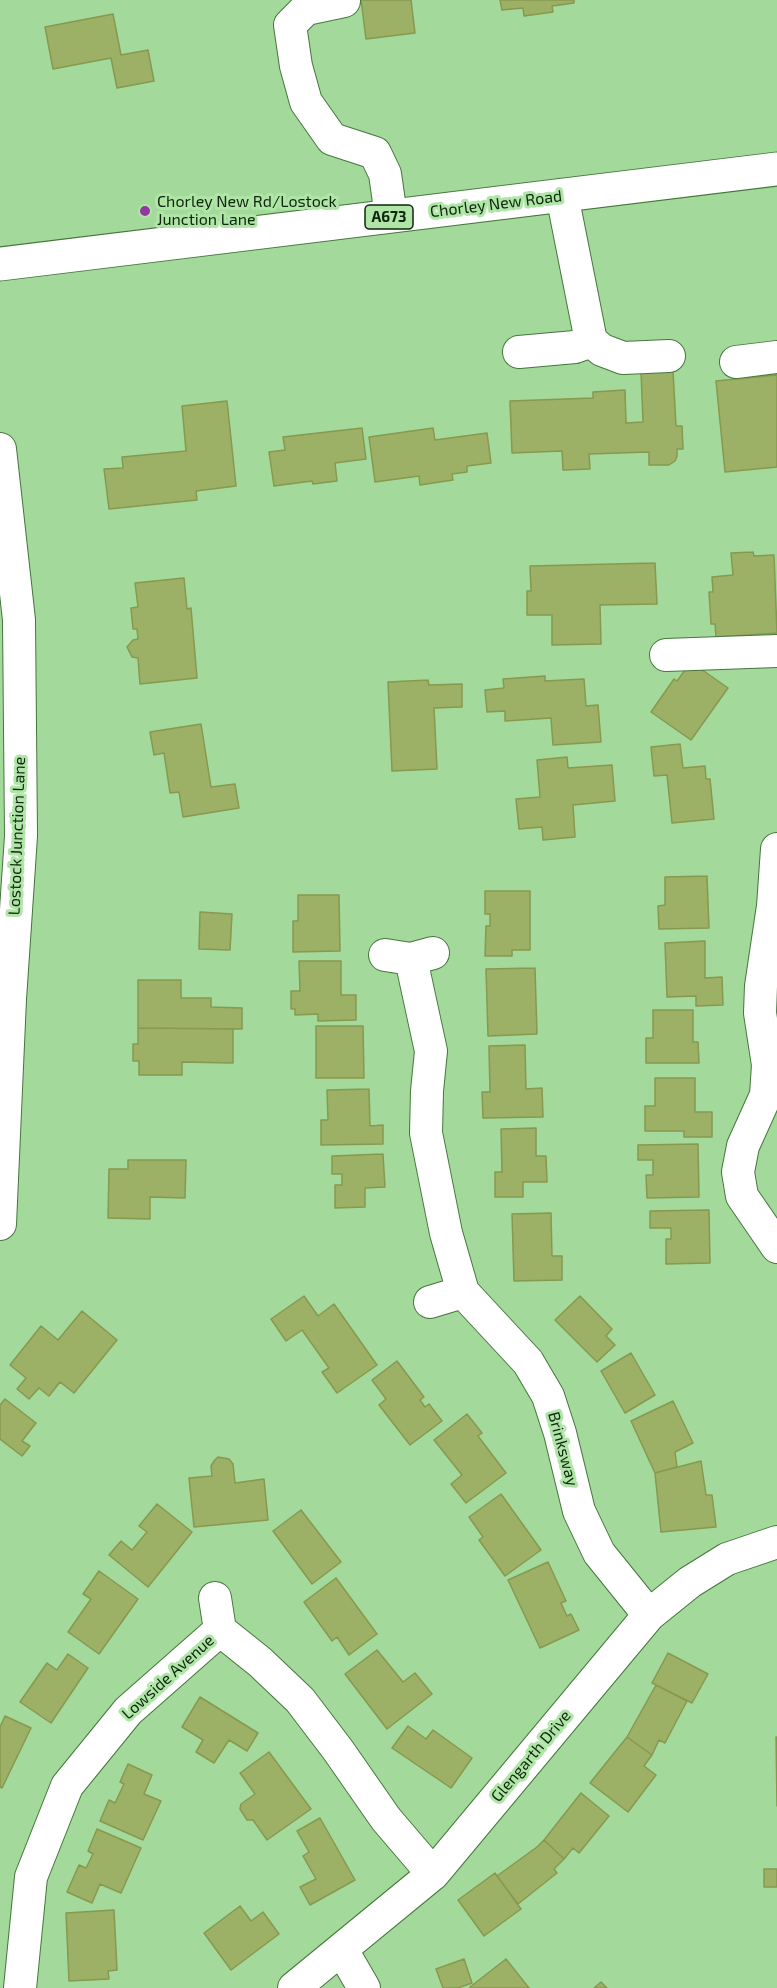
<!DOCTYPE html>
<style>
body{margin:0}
canvas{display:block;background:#a3d99a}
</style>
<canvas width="777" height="1988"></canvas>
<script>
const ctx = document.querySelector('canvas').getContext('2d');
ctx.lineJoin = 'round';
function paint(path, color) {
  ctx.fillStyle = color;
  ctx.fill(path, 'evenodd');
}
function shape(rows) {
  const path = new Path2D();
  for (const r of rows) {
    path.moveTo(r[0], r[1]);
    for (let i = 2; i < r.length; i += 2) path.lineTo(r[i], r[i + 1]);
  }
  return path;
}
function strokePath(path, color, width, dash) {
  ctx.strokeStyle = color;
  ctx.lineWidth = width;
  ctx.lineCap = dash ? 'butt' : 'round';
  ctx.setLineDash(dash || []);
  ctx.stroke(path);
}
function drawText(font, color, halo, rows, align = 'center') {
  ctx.font = font + ' "Exo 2",sans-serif';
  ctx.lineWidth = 6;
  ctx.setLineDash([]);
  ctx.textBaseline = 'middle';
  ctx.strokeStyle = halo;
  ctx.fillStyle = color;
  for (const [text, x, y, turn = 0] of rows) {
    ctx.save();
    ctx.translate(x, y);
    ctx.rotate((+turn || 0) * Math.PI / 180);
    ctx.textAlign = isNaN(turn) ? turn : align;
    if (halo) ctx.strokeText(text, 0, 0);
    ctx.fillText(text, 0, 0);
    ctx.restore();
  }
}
const building = shape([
 [361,0,411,0,415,33,366,39,361,0],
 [500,0,574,0,574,3,552,6,553,12,524,16,523,8,502,10,500,0],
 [113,14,121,55,148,50,154,81,117,88,111,58,53,69,45,27,113,14],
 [673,371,676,426,682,426,683,449,677,449,677,456,675,461,669,465,649,465,649,452,589,454,590,469,563,470,562,451,512,453,510,401,593,398,593,392,625,390,626,423,643,422,641,372,673,371],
 [777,375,777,467,725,472,716,381,777,375],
 [227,401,236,486,196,491,197,500,109,509,104,469,123,468,122,457,186,451,182,406,227,401],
 [362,428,366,459,335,463,337,481,313,484,312,481,274,486,269,452,285,450,283,437,362,428],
 [433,428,435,440,487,433,491,463,467,466,467,472,452,474,453,480,420,485,419,476,375,482,369,437,433,428],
 [753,552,754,556,774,555,777,633,716,637,715,624,711,624,709,592,713,592,712,577,733,575,731,553,753,552],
 [655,563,657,604,600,605,601,644,552,645,552,615,527,615,527,591,531,591,530,566,655,563],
 [184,578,187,609,191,608,197,678,140,684,138,658,132,657,127,647,133,640,138,639,137,629,133,629,131,608,138,607,135,583,184,578],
 [691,662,728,688,691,740,651,712,674,679,677,681,691,662],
 [545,676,545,681,584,679,586,706,598,705,601,742,553,745,551,718,505,721,505,711,487,712,485,690,504,688,503,679,545,676],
 [428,680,429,685,462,684,462,707,434,708,437,769,392,771,388,682,428,680],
 [201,724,211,787,235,784,239,808,183,817,179,792,170,793,164,753,154,755,150,732,201,724],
 [680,744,683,768,705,766,706,779,710,779,714,819,672,823,667,775,654,776,651,747,680,744],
 [567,757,568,768,612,765,615,801,573,805,575,837,543,840,542,827,519,829,516,799,540,797,537,760,567,757],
 [707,876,709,928,659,929,658,906,665,905,665,877,707,876],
 [485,891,530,891,530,950,512,950,512,956,485,956,486,926,490,926,490,914,485,914,485,891],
 [298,895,339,895,340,951,293,952,293,921,298,921,298,895],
 [200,912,232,914,230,950,199,949,200,912],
 [705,941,705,978,722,977,723,1005,696,1006,696,996,667,997,665,943,705,941],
 [299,961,341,961,341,995,356,995,356,1020,318,1021,318,1014,295,1015,295,1009,291,1009,291,991,300,991,299,961],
 [535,968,537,1034,488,1036,486,969,535,968],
 [138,980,181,980,181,998,211,998,211,1007,242,1008,242,1029,138,1028,138,980],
 [653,1010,693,1010,693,1042,698,1042,699,1063,646,1063,646,1038,653,1038,653,1010],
 [316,1026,363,1026,364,1078,316,1078,316,1026],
 [138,1028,233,1029,233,1063,182,1062,182,1075,139,1075,139,1061,133,1061,133,1044,138,1044,138,1028],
 [525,1045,526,1089,542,1088,543,1117,483,1118,482,1092,490,1092,489,1046,525,1045],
 [655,1078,695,1078,695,1112,712,1112,712,1137,684,1137,684,1131,645,1131,645,1106,655,1106,655,1078],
 [369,1089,370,1126,383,1125,383,1144,321,1145,321,1120,328,1120,327,1090,369,1089],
 [536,1128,536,1156,546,1156,547,1182,523,1182,523,1197,495,1197,495,1172,502,1172,501,1129,536,1128],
 [698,1144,699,1197,647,1198,646,1175,653,1175,653,1160,638,1160,638,1145,698,1144],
 [383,1154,385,1187,365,1188,365,1207,335,1208,335,1185,342,1185,342,1174,332,1174,332,1156,383,1154],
 [128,1160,186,1160,185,1198,150,1197,150,1219,108,1218,109,1169,128,1169,128,1160],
 [709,1210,710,1263,666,1264,666,1239,671,1239,671,1228,650,1228,650,1211,709,1210],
 [551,1213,552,1256,562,1256,562,1280,514,1281,512,1214,551,1213],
 [304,1296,318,1316,334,1304,377,1365,337,1393,322,1372,329,1368,302,1330,286,1341,271,1319,304,1296],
 [580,1296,612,1329,606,1336,615,1345,597,1362,555,1320,580,1296],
 [82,1311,117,1340,74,1393,60,1382,49,1396,39,1388,29,1399,17,1389,26,1378,10,1365,41,1326,58,1340,82,1311],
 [631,1353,655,1395,625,1413,601,1371,631,1353],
 [397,1361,424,1397,420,1400,425,1407,429,1404,442,1421,410,1445,379,1405,386,1399,372,1380,397,1361],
 [5,1399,36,1423,22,1441,30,1446,22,1456,0,1439,0,1405,5,1399],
 [673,1401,693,1443,675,1452,677,1467,655,1473,631,1421,673,1401],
 [467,1414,482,1433,478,1436,506,1473,466,1503,451,1484,462,1475,434,1440,467,1414],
 [218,1457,229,1459,233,1464,235,1483,264,1479,268,1520,194,1527,189,1478,212,1476,211,1466,214,1461,218,1457],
 [701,1461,706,1495,712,1495,716,1527,661,1532,655,1473,701,1461],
 [501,1494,541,1550,505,1576,479,1540,483,1537,469,1517,501,1494],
 [157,1504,192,1532,148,1587,109,1555,121,1541,132,1550,147,1532,139,1526,157,1504],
 [301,1510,341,1562,312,1584,273,1531,301,1510],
 [548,1562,566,1601,561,1603,567,1616,571,1614,579,1630,540,1648,508,1580,548,1562],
 [99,1571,138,1599,99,1654,68,1632,91,1599,83,1594,99,1571],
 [336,1578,377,1634,349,1655,337,1637,332,1641,304,1602,336,1578],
 [377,1650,403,1682,415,1673,432,1694,387,1729,345,1674,377,1650],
 [668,1653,708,1674,692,1703,652,1683,668,1653],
 [68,1654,88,1668,51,1723,20,1702,47,1663,57,1670,68,1654],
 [656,1685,687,1701,665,1743,659,1740,652,1755,627,1737,656,1685],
 [200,1697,258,1733,247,1751,229,1740,214,1763,196,1752,203,1740,182,1727,200,1697],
 [5,1716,31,1728,2,1788,0,1787,0,1727,5,1716],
 [408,1726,426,1739,433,1730,472,1758,451,1788,392,1748,408,1726],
 [627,1737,652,1755,644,1766,656,1775,628,1812,590,1783,627,1737],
 [776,1737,777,1737,777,1806,776,1737],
 [269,1752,311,1809,267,1840,253,1820,247,1820,240,1809,241,1804,255,1794,240,1773,269,1752],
 [128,1764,152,1775,144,1794,161,1801,143,1840,100,1821,109,1800,115,1803,124,1784,120,1782,128,1764],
 [581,1793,609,1816,579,1853,573,1848,564,1859,544,1840,581,1793],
 [320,1818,355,1880,310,1905,300,1887,316,1879,303,1856,309,1852,297,1831,320,1818],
 [97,1829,141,1848,121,1893,100,1884,92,1903,67,1892,79,1865,86,1868,93,1854,88,1851,97,1829],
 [544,1840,564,1859,554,1869,557,1873,518,1904,497,1876,537,1847,544,1840],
 [764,1869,777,1869,777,1887,764,1887,764,1869],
 [495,1873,521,1909,484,1936,458,1900,495,1873],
 [240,1906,251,1921,263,1912,279,1934,231,1970,204,1933,240,1906],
 [114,1910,117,1970,108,1971,109,1979,69,1981,66,1913,114,1910],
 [464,1959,472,1983,458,1988,443,1988,436,1969,464,1959],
 [506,1959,529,1988,471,1988,470,1987,506,1959],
 [601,1982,607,1988,594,1988,601,1982]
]);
const minor = shape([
 [344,1,306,9,290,25,296,66,306,102,332,139,375,153,385,174,391,216],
 [591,341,602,350,623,358,669,356],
 [519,352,575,347,591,341,562,195],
 [736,362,777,357],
 [0,449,19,620,21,836,10,999,0,1224],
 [666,655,777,651],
 [777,849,773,906,761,986,760,1013,768,1065,766,1095,743,1146,738,1172,742,1196,777,1247],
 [385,955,411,959,433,953],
 [411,959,431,1051,427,1091,426,1133,446,1233,463,1292,528,1362,548,1396,560,1433,579,1511,599,1553,649,1615],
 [430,1302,463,1292],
 [215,1598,220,1630,260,1662,300,1700,338,1750,386,1819,433,1874],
 [342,1950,364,1988],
 [20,1988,31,1877,67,1786,128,1711,220,1630],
 [294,1988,433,1874,649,1615,690,1582,727,1559,777,1542]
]);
const highway = shape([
 [0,264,777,169]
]);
const markers = [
 [145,211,6,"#9338a3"]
];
const shields = [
 [389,217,48]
];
const shieldNames = [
 ["A673",389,217]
];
const poiNames = [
 ["Chorley New Rd/Lostock",157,202],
 ["Junction Lane",157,220]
];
const streetNames = [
 ["Chorley New Road",496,204,-7],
 ["Lostock Junction Lane",17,836,-88],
 ["Brinksway",563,1449,75],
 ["Lowside Avenue",168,1677,-42],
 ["Glengarth Drive",531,1756,-50]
];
paint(building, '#9db166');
strokePath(building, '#86994f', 1.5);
strokePath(minor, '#45773d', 34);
strokePath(highway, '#45773d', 35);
strokePath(minor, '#fff', 32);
strokePath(highway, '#fff', 33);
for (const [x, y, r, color] of markers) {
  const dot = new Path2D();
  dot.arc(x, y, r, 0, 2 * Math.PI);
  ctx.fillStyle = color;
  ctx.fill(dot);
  strokePath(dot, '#afe6a7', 2);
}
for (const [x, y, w] of shields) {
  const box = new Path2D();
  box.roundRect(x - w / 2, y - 12, w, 24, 4.5);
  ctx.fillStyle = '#afe6a7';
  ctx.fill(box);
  strokePath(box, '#10250d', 1.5);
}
drawText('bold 15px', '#10250d', null, shieldNames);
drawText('16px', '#10250d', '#afe6a7', poiNames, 'left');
drawText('16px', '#10250d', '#afe6a7', streetNames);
</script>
